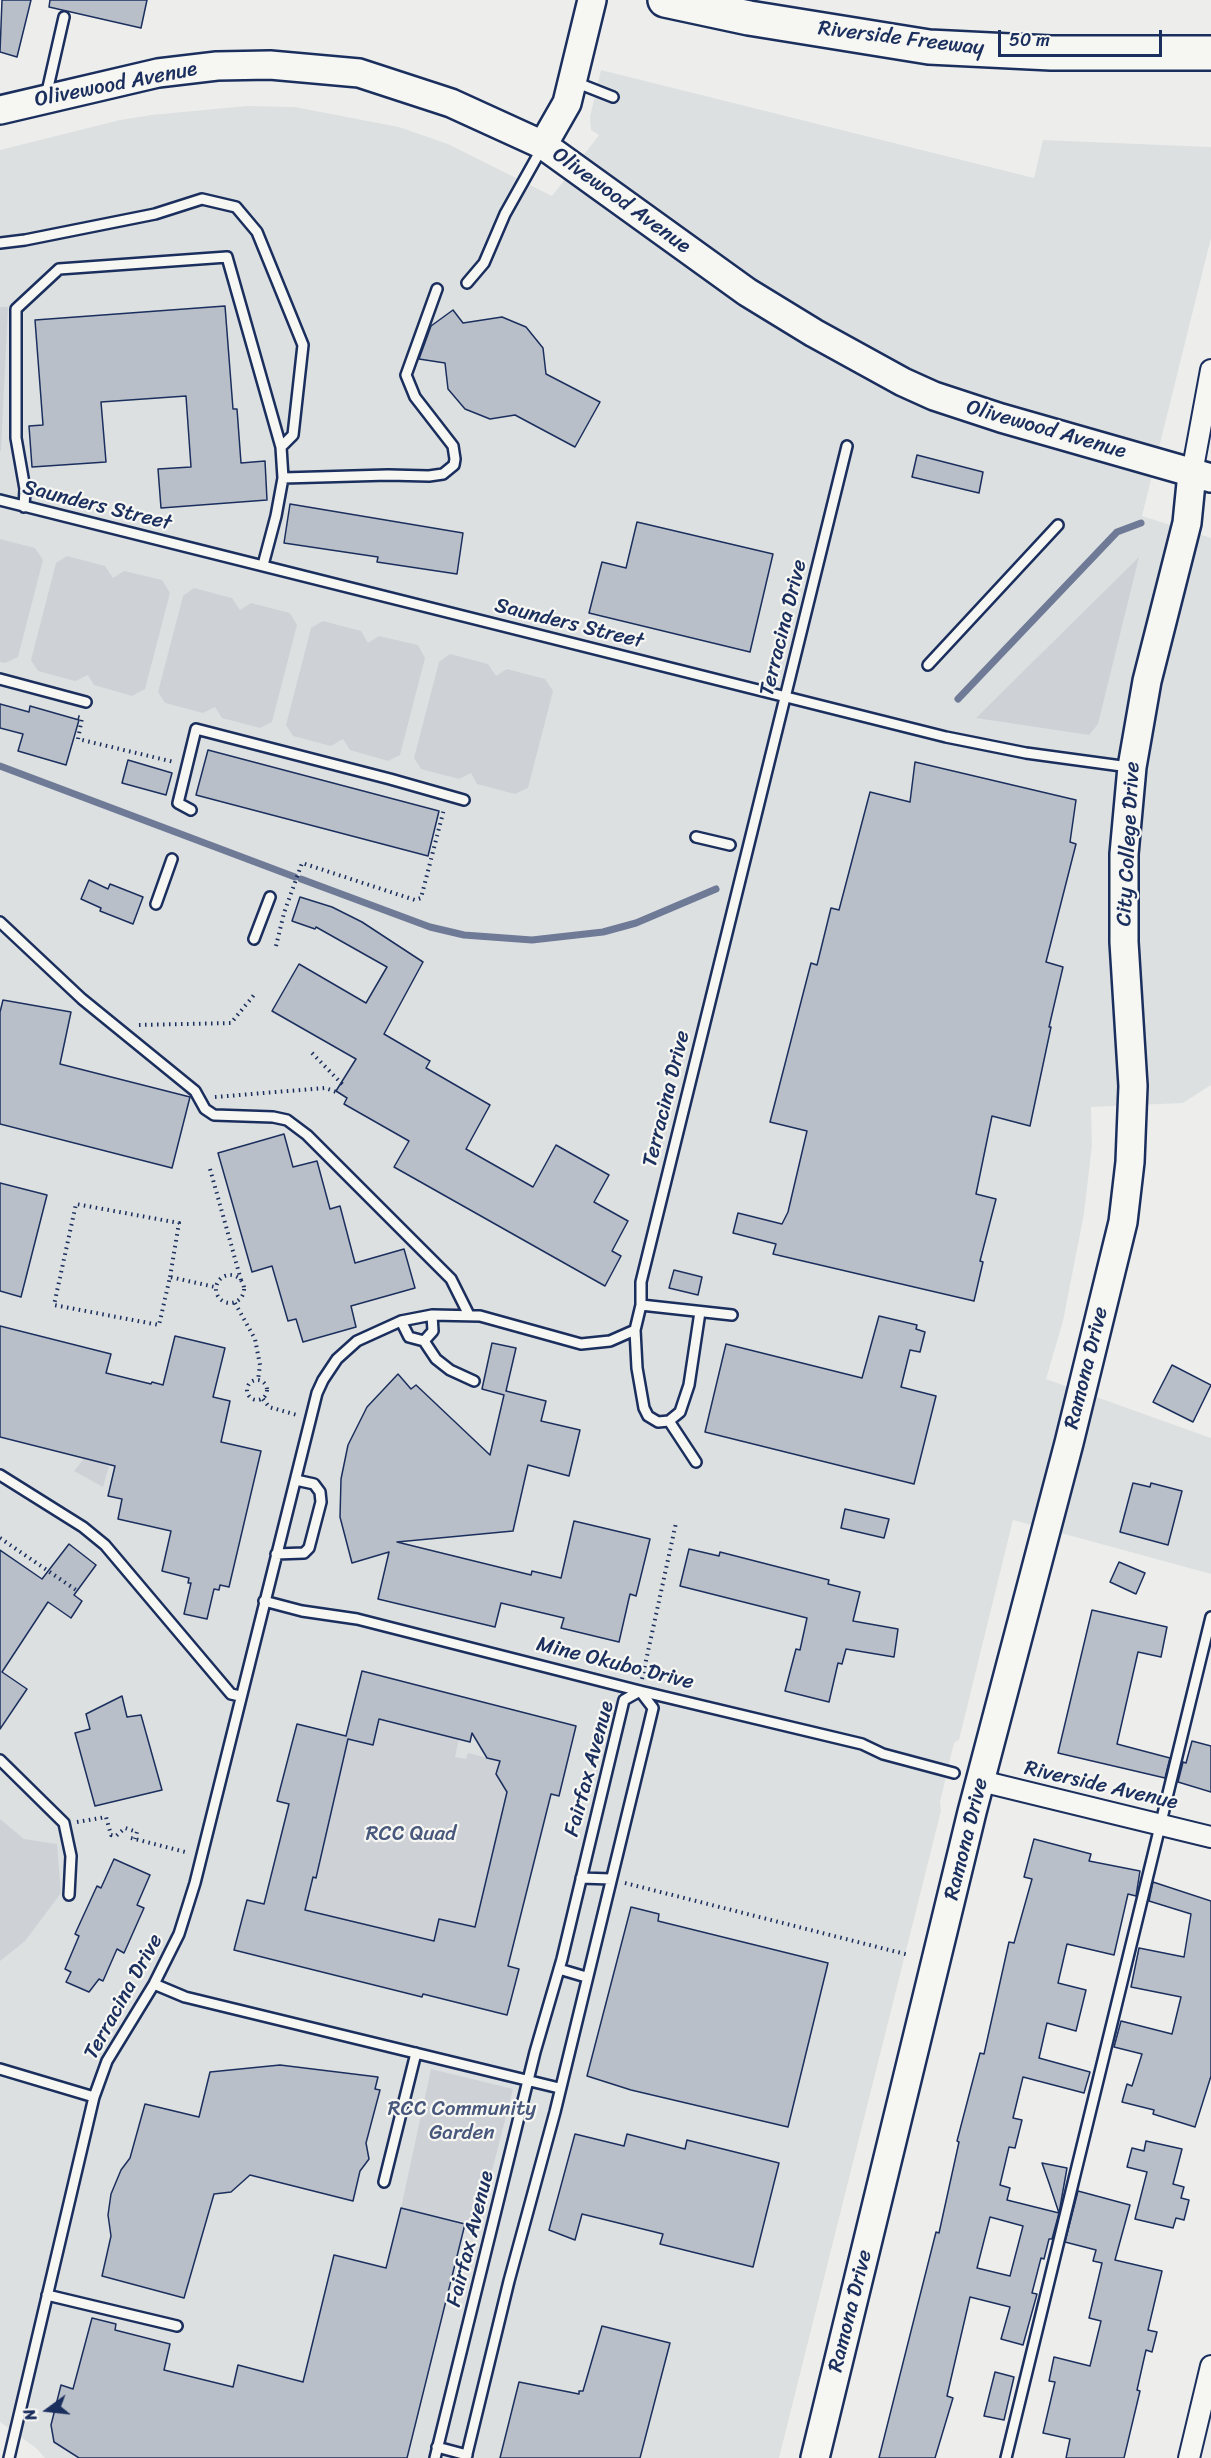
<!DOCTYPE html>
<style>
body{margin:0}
#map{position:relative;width:1211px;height:2458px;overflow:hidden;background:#edeeec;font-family:Sriracha,sans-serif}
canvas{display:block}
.north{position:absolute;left:18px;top:2380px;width:60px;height:60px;-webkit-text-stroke:4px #f6f6f2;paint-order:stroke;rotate:255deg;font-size:16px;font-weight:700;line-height:24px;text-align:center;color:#1b2f5e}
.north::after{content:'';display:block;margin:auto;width:21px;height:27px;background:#1b2f5e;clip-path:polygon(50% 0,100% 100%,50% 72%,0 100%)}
.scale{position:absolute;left:998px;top:30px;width:164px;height:27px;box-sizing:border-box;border:3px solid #1b2f5e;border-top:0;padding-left:8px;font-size:18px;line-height:21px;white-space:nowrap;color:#1b2f5e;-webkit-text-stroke:4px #f6f6f2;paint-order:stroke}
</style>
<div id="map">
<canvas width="1211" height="2458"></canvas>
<div class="north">N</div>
<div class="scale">50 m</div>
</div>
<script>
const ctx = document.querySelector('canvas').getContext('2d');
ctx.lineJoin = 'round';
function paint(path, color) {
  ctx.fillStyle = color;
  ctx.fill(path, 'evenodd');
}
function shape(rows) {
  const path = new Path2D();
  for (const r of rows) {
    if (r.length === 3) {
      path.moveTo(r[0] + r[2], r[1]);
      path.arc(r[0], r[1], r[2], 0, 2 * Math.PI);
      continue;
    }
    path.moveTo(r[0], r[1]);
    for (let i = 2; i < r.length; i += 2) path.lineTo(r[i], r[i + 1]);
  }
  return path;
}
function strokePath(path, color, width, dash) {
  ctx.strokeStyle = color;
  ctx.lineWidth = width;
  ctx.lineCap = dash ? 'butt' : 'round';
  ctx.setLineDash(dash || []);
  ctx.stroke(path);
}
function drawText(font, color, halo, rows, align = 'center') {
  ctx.font = font + ' Sriracha,sans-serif';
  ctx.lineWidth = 4.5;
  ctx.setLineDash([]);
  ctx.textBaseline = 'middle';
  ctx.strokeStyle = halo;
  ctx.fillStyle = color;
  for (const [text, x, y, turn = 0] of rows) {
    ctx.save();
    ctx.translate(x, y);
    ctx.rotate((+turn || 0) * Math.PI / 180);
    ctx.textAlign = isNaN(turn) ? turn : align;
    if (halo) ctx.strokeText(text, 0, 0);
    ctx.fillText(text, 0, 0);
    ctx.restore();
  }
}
const built = shape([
 [601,70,1034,178,1043,140,1211,147,1211,238,1142,516,1211,538,1211,1085,1183,1103,1091,1107,1092,1145,1084,1214,1063,1321,1046,1379,1211,1438,1211,1574,1013,1520,959,1740,954,1743,940,1802,941,1811,779,2458,45,2458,36,2448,0,2422,0,150,120,120,151,115,246,106,295,107,399,127,448,144,552,196,599,135,591,130,590,117]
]);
const green = shape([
 [0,307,8,307,1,451,0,451],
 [0,539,35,548,43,560,18,657,5,663,0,662],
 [67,556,105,566,113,578,124,571,162,580,170,593,145,689,132,696,94,685,88,675,75,681,38,671,31,660,56,563],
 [1139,557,1098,724,1089,735,976,718],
 [194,588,232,598,240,610,251,603,290,613,297,625,272,722,260,728,222,718,215,707,203,713,165,703,158,692,183,596],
 [323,621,361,631,368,643,379,636,418,645,425,658,400,755,388,761,350,750,343,739,331,746,293,736,286,725,311,628],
 [450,654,488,664,496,676,507,669,545,679,553,691,528,788,515,794,477,784,471,773,459,779,421,769,414,758,439,662],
 [86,1456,109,1466,103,1487,74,1471],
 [379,1719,459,1739,455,1757,466,1759,468,1753,500,1761,497,1774,509,1787,475,1927,440,1919,434,1941,305,1910,313,1877,317,1878,348,1739,372,1745],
 [0,1819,24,1839,57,1844,61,1893,25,1941,0,1961],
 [431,2069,513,2089,478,2225,401,2208]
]);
const stream = shape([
 [958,699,1117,532,1141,523],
 [0,766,295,877],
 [301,879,430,927,464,935,532,940,603,932,636,923,716,889]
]);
const building = shape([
 [2,0,31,0,17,57,0,52,2,0],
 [50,0,147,0,141,28,49,7,50,0],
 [225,306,233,409,237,409,241,463,265,461,267,500,161,508,158,469,191,467,186,396,101,402,106,462,32,467,29,426,43,425,35,320,225,306],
 [453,310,463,323,502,317,526,327,543,348,546,374,600,402,575,447,515,415,490,419,465,409,448,389,445,363,419,359,431,326,453,310],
 [917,455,983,472,979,493,912,477,917,455],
 [290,504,463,533,457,574,377,562,378,557,284,543,290,504],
 [637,522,773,554,750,652,589,613,602,562,626,568,637,522],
 [0,704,29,712,30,706,79,720,66,765,18,751,23,734,0,728,0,704],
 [208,750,439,811,428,856,196,795,208,750],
 [128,760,172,773,166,795,122,783,128,760],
 [915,762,1076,800,1070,842,1076,844,1046,962,1063,967,1049,1027,1051,1027,1030,1126,992,1116,976,1194,996,1199,980,1261,983,1262,974,1301,773,1254,776,1244,733,1233,738,1213,782,1224,788,1212,807,1131,770,1122,811,963,817,965,831,908,839,910,870,792,910,802,915,762],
 [89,880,108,889,110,884,143,897,133,924,100,911,101,908,81,899,89,880],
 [300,897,332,907,362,922,423,962,384,1034,430,1061,426,1068,490,1105,466,1149,533,1187,556,1145,609,1175,594,1202,628,1221,612,1251,621,1256,605,1286,394,1167,409,1141,344,1104,347,1098,336,1091,356,1059,272,1011,299,964,366,1003,387,967,316,927,315,929,292,921,300,897],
 [3,1000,71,1012,60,1064,190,1097,172,1168,0,1124,0,1012,3,1000],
 [284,1134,293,1167,317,1161,330,1209,340,1206,355,1263,404,1249,415,1288,351,1306,356,1327,303,1342,296,1319,288,1321,272,1266,252,1272,218,1153,284,1134],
 [0,1183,47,1195,21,1297,0,1291,0,1183],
 [674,1270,702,1277,698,1295,669,1288,674,1270],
 [879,1316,917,1325,916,1329,925,1332,920,1352,910,1350,901,1387,936,1396,914,1484,705,1432,726,1344,862,1378,879,1316],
 [0,1326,111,1354,106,1373,151,1384,152,1382,163,1385,175,1336,225,1348,213,1397,230,1401,221,1442,261,1451,229,1587,220,1585,219,1590,214,1589,207,1619,184,1614,191,1583,188,1583,189,1578,162,1571,171,1531,118,1519,122,1499,108,1496,115,1466,0,1437,0,1326],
 [492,1343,516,1348,506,1391,546,1401,541,1421,580,1430,569,1476,528,1465,513,1531,397,1542,531,1575,532,1571,561,1578,574,1521,650,1539,636,1596,630,1594,619,1642,561,1628,564,1618,501,1603,495,1627,378,1599,389,1552,352,1563,340,1517,341,1479,348,1445,367,1407,398,1374,411,1389,416,1385,490,1455,504,1395,482,1389,492,1343],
 [1172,1365,1211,1385,1193,1422,1153,1402,1172,1365],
 [1133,1483,1150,1487,1151,1483,1182,1491,1168,1545,1120,1532,1133,1483],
 [845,1509,889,1519,884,1538,841,1528,845,1509],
 [69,1544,96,1565,74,1595,82,1601,71,1618,48,1602,2,1672,27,1689,0,1729,0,1550,42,1579,69,1544],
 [689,1549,719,1556,720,1552,829,1580,828,1584,860,1592,853,1621,898,1629,894,1657,846,1649,842,1664,838,1663,829,1702,785,1691,796,1649,800,1650,807,1618,680,1586,689,1549],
 [1119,1562,1145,1573,1136,1594,1110,1582,1119,1562],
 [1092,1610,1167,1627,1161,1657,1138,1652,1117,1744,1170,1758,1165,1778,1058,1753,1092,1610],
 [362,1671,576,1726,559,1796,551,1794,508,1966,519,1969,507,2015,423,1994,422,1997,234,1950,247,1900,264,1904,289,1804,277,1801,297,1724,346,1736,362,1671],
 [379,1719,470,1742,472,1733,487,1758,500,1761,496,1774,507,1792,475,1927,439,1919,434,1941,305,1910,313,1877,316,1878,348,1739,373,1745,379,1719],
 [122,1696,127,1717,141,1715,162,1790,95,1806,75,1733,90,1729,86,1714,122,1696],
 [1192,1741,1211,1746,1211,1792,1178,1782,1183,1762,1186,1763,1192,1741],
 [1034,1839,1091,1854,1089,1861,1140,1871,1136,1896,1128,1894,1114,1955,1067,1944,1058,1983,1086,1990,1076,2031,1047,2023,1039,2058,1090,2072,1084,2093,1023,2077,1013,2118,1022,2120,1015,2148,1009,2147,1000,2185,1010,2188,1007,2200,1059,2213,1052,2239,1049,2239,1044,2259,1041,2258,1032,2293,1037,2294,1023,2345,1001,2339,1010,2307,970,2297,947,2396,953,2398,935,2458,879,2458,936,2232,939,2233,959,2142,957,2141,980,2053,984,2054,1009,1942,1014,1943,1032,1879,1024,1877,1034,1839],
 [990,2217,1023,2226,1010,2276,977,2268,990,2217],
 [114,1859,150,1875,137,1905,144,1908,124,1953,117,1949,103,1981,99,1979,89,1992,66,1982,71,1972,65,1969,79,1936,75,1934,97,1886,101,1888,114,1859],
 [1153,1882,1211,1901,1211,2076,1195,2127,1153,2114,1154,2110,1122,2102,1127,2084,1132,2086,1142,2054,1114,2047,1121,2021,1172,2034,1181,1997,1131,1987,1139,1948,1184,1957,1191,1914,1149,1901,1153,1882],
 [631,1907,659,1914,658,1921,828,1963,788,2127,631,2090,587,2076,631,1907],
 [280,2065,378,2077,375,2089,380,2090,366,2143,369,2159,360,2171,353,2201,250,2175,231,2192,214,2194,184,2298,102,2276,111,2236,108,2215,111,2194,121,2170,130,2158,145,2104,199,2117,210,2072,280,2065],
 [575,2134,624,2146,627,2134,685,2149,687,2140,779,2163,753,2267,660,2244,663,2234,582,2214,575,2240,549,2230,575,2134],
 [1146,2141,1182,2149,1173,2184,1184,2187,1181,2198,1189,2200,1184,2220,1176,2218,1173,2228,1135,2219,1147,2172,1127,2167,1132,2148,1144,2151,1146,2141],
 [1042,2163,1067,2168,1059,2213,1049,2183,1042,2163],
 [1078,2191,1130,2205,1115,2260,1162,2271,1148,2330,1157,2332,1152,2352,1146,2350,1137,2390,1140,2391,1124,2458,1066,2458,1070,2439,1043,2433,1055,2382,1049,2381,1054,2357,1090,2366,1101,2321,1089,2318,1102,2263,1093,2261,1096,2250,1065,2242,1078,2191],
 [401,2208,465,2224,407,2458,79,2458,54,2442,51,2425,61,2385,73,2389,92,2318,116,2324,115,2330,170,2344,164,2370,233,2387,238,2365,303,2382,334,2255,386,2268,401,2208],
 [602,2326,670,2343,640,2458,500,2458,519,2382,579,2394,579,2391,583,2391,602,2326],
 [995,2372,1014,2377,1004,2420,984,2416,995,2372]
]);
const path = shape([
 [78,717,82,718,78,739,174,762],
 [276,946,284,913,302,863,415,900,421,898,444,809],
 [139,1025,231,1023,254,995],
 [312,1053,343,1085],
 [215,1097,325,1088,339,1093],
 [210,1169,241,1280],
 [230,1289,14],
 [170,1277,179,1223,76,1204,54,1305,159,1325,170,1277,215,1287],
 [235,1303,255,1339,260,1365,258,1380],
 [257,1390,10],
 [263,1399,269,1407,297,1415],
 [0,1538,76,1590],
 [642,1679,676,1523],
 [77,1822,106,1817,111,1835,116,1836,125,1828,137,1832,135,1839],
 [131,1838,189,1853],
 [625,1883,909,1955]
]);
const lane = shape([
 [575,82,613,97],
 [46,96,64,17],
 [0,243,25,240,155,214,202,199,236,207,257,232,303,345,293,435,281,447],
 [467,283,484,263,505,214,542,148],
 [283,478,388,475,429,476,443,474,454,465,455,459,453,446,415,397,406,375,437,289],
 [0,500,946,737,1026,753,1129,767],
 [24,507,25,489,16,438,16,309,59,269,227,257,281,447,283,478,276,516,263,565],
 [928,665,1058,525],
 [0,679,86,702],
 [191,810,178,803,196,729,390,779,464,800],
 [696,837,730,845],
 [156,904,172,859],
 [0,922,82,999,195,1091,205,1109,214,1115,273,1117,287,1120,307,1135,451,1279,469,1315],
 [254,939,270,897],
 [641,1305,732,1315],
 [401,1321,409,1337,424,1341,436,1359,450,1370,474,1381],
 [424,1341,433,1331,432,1315],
 [669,1421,658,1422,648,1416,644,1408,637,1368,635,1330,641,1305,641,1282,847,446],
 [696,1462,669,1421,680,1412,689,1385,700,1312],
 [0,1475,83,1527,105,1545,231,1694,240,1696],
 [276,1554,304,1553,309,1548,321,1502,320,1492,314,1484,296,1480],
 [264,1601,302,1611,357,1619,640,1691,862,1744,883,1754,954,1773],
 [0,1760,64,1823,71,1856,69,1895],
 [581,1878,611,1879],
 [559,1969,586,1977],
 [154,1984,185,1997,559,2088],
 [0,2069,94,2097],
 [384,2182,416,2053],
 [47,2295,177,2326],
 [437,2447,467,2455],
 [9,2458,94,2097,107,2061,154,1984,179,1934,195,1883,317,1393,323,1380,337,1359,357,1341,401,1321,432,1315,480,1316,581,1344,610,1341,635,1330],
 [435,2458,535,2052,562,1959,624,1700,640,1691],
 [466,2458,509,2281,555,2112,647,1733,653,1708,640,1691],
 [1006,2458,1211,1617]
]);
const street = shape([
 [1192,473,1211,370],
 [981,1781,1211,1837],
 [1189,2458,1211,2366]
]);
const secondary = shape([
 [0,110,158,73,217,66,270,65,359,73,451,103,543,145,747,292,814,333,903,382,934,396,1001,418,1211,478],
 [543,145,567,103,592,0],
 [815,2458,972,1812,1069,1443,1123,1222,1130,1162,1133,1086,1124,942,1124,854,1132,767,1147,681,1187,523,1192,473]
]);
const highway = shape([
 [665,0,749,18,929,47,1051,53,1211,53]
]);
const streetNames = [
 ["Riverside Freeway",901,39,7],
 ["Olivewood Avenue",116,85,-11],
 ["Olivewood Avenue",621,201,36],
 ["Olivewood Avenue",1046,430,16],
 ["Saunders Street",97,506,14],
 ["Saunders Street",569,624,14],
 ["Terracina Drive",784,628,-76],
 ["City College Drive",1129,844,-87],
 ["Terracina Drive",667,1099,-76],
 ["Ramona Drive",1087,1368,-76],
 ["Mine Okubo Drive",615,1664,14],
 ["Fairfax Avenue",590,1769,-75],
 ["Riverside Avenue",1101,1786,13],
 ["Ramona Drive",967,1839,-76],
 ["Terracina Drive",124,1997,-61],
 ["Fairfax Avenue",471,2239,-76],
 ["Ramona Drive",851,2311,-76]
];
const parkNames = [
 ["RCC Quad",411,1835],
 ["RCC Community",462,2110],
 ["Garden",462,2134]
];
paint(built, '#dde0e1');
paint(green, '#ced2d7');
strokePath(stream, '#6e7a96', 7);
paint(building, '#b9bfc8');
strokePath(building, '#1b2f5e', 1.5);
strokePath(lane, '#1b2f5e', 14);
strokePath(street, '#1b2f5e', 24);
strokePath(secondary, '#1b2f5e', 32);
strokePath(highway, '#1b2f5e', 38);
strokePath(path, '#1b2f5e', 4, [1.5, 4.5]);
strokePath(lane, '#f6f6f2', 9);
strokePath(street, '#f6f6f2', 20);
strokePath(secondary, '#f6f6f2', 27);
strokePath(highway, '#f6f6f2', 33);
drawText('21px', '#1b2f5e', '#f6f6f2', streetNames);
drawText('21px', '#48587c', '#f6f6f2', parkNames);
</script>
